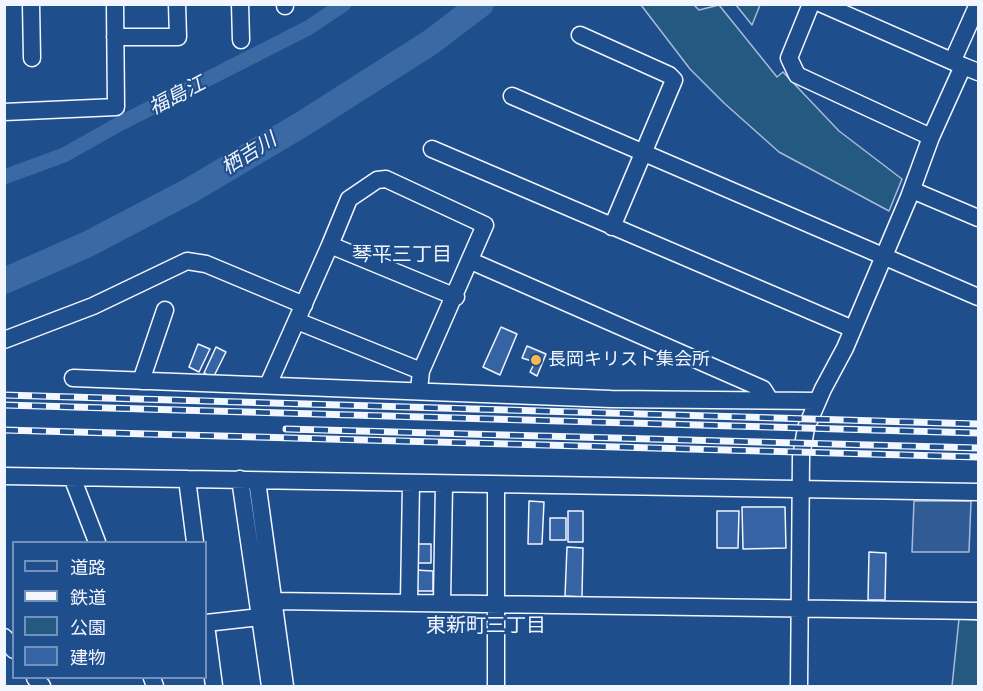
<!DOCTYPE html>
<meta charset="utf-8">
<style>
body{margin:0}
#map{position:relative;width:983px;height:691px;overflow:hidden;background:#1f4e8c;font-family:"Alegreya Sans","Noto Sans JP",sans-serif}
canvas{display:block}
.frame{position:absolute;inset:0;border:6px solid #f2f6ff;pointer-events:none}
.legend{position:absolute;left:12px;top:541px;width:195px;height:138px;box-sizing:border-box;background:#1f4e8c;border:2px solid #7391ba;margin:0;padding:8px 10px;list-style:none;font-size:18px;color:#f2f6ff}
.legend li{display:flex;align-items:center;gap:12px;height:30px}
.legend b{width:30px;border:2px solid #7391ba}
</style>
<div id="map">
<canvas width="983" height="691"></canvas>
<div class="frame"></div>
<ul class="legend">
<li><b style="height:8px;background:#1f4e8c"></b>道路</li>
<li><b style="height:8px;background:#f2f6ff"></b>鉄道</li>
<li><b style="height:16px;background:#245a82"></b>公園</li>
<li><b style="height:16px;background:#3563a3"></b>建物</li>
</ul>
</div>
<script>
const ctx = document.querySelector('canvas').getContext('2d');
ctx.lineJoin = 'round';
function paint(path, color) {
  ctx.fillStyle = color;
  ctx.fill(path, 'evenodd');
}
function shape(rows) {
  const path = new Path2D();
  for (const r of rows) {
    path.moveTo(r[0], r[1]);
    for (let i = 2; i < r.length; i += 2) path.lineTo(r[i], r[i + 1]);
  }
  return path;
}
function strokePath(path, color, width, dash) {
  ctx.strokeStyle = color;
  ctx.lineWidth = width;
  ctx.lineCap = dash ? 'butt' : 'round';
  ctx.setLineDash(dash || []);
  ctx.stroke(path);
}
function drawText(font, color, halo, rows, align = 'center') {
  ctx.font = font + ' "Alegreya Sans","Noto Sans JP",sans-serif';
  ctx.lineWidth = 4.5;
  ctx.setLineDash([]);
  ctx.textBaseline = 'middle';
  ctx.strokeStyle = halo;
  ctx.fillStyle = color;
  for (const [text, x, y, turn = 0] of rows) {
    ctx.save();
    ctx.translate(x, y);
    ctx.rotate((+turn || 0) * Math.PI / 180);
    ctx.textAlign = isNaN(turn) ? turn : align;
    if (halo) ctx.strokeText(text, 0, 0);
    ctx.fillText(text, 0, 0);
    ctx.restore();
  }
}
const green = shape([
 [641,5,694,5,699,10,719,5,777,77,783,72,839,131,902,179,889,211,779,152,724,103,690,69,641,5],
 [736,5,760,5,752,25,736,5],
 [959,619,978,620,978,686,952,686,959,619]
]);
const parking = shape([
 [914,501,971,501,969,552,912,552,914,501]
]);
const canal = shape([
 [4,177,64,155,121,123,308,28,344,4]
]);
const river = shape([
 [4,281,86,245,191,190,304,123,431,42,481,4]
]);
const building = shape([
 [501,327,517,334,500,375,483,367,501,327],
 [198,344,210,349,199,372,189,367,198,344],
 [527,346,546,354,537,376,530,372,535,362,522,358,527,346],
 [216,347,226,352,213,378,204,373,216,347],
 [529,501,544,502,542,544,528,544,529,501],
 [742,507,785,507,786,548,743,549,742,507],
 [568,511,583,511,583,542,568,542,568,511],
 [717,511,739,511,738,548,717,548,717,511],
 [550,518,566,518,566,540,550,540,550,518],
 [415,544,431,544,431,563,415,563,415,544],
 [567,547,583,548,582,597,565,596,567,547],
 [869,552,886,553,885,600,868,600,869,552],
 [415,570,433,571,433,591,414,591,415,570]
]);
const minor = shape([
 [31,4,32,58],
 [240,4,241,40],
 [285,4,285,6],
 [811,4,789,58,797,75,931,137],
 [822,4,963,66],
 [580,35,669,75,674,80,612,227],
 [115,37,178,37,177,4],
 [953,60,978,4],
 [512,96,978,297],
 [4,112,116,107,115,4],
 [432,149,853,329],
 [912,190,978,218],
 [330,245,349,199,377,180,386,179,485,225,421,371,419,390],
 [471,261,763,389,770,400],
 [297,321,421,371],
 [4,340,93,306,187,261,206,264,304,305],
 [73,378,611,399,817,401],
 [141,381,165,310],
 [268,385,330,245,456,297],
 [4,476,978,492],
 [72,477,97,542],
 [187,479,195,542],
 [240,479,270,686],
 [257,481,285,686],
 [496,486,496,686],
 [273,601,978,611],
 [409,601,411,483],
 [442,602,444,485],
 [206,623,260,617],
 [206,625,214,686],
 [4,637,14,650],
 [35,678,42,686],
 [152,678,155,686],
 [799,686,801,457,806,428,823,389,845,348,909,197,931,137,963,66,978,72]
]);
const rail = shape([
 [4,395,978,424],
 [4,405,978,433],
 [286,429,978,448],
 [4,430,978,457]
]);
const markers = [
 [536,360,6,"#ffb74d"]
];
const poiNames = [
 ["長岡キリスト集会所",548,360]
];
const waterNames = [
 ["福島江",177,96,-27],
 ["栖吉川",249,154,-32]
];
const neighbourhoodNames = [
 ["琴平三丁目",402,255],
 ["東新町三丁目",486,626]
];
paint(green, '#245a82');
strokePath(green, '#a8bbd7', 1.5);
paint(parking, '#305b95');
strokePath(parking, '#a8bbd7', 1.5);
strokePath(canal, '#3b69a3', 15);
strokePath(river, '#3b69a3', 26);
paint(building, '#3563a3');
strokePath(building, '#f2f6ff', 1.5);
strokePath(minor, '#f2f6ff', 19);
strokePath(minor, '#1f4e8c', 16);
strokePath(rail, '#f2f6ff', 7);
strokePath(rail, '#1f4e8c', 4.5, [14]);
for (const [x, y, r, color] of markers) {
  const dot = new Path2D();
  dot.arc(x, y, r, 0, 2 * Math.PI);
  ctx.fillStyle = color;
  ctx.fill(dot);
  strokePath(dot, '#1f4e8c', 2);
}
drawText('18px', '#f2f6ff', '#1f4e8c', poiNames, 'left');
drawText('italic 20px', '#f2f6ff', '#1f4e8c', waterNames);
drawText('20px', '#f2f6ff', '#1f4e8c', neighbourhoodNames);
</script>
